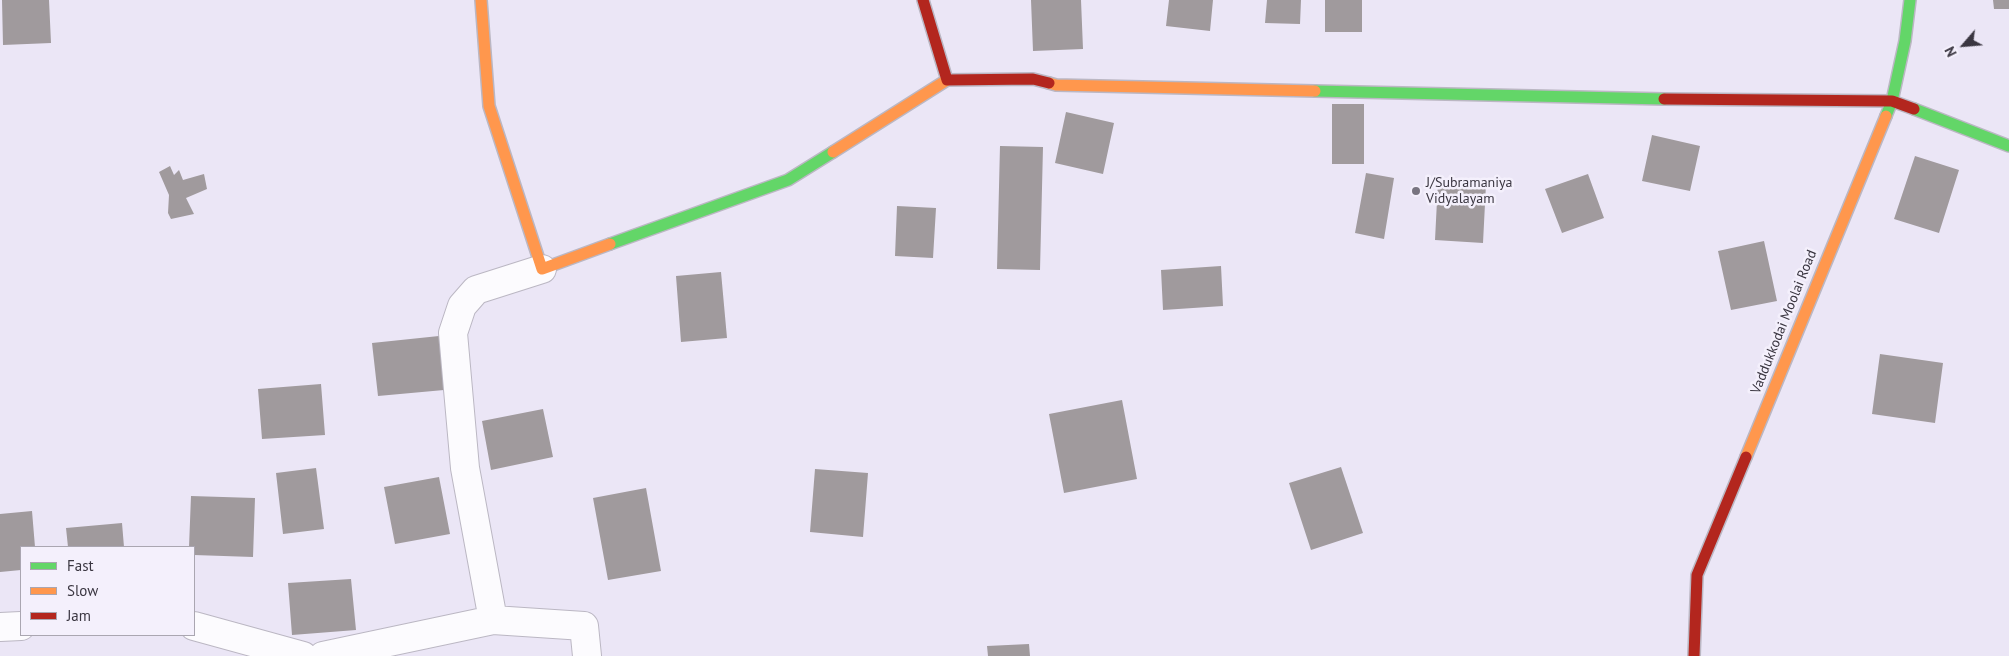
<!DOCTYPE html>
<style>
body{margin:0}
#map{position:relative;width:2009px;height:656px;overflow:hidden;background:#ebe6f6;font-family:"PT Sans",sans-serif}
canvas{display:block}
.legend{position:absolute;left:20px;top:546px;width:175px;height:90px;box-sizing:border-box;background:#f4f0fc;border:1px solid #aaa6b1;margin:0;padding:6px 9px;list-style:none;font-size:15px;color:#3a3641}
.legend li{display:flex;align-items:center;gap:10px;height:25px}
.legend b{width:25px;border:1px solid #aaa6b1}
.north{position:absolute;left:1939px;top:20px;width:50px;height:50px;-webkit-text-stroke:4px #f4f0fc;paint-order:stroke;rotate:243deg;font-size:14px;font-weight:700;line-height:20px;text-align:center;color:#3a3641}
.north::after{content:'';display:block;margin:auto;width:18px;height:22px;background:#3a3641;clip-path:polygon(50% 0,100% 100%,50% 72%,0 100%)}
</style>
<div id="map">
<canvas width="2009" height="656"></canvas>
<ul class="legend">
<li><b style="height:6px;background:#63d668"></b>Fast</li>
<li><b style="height:6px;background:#ff974d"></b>Slow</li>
<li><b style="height:6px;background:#b3261e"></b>Jam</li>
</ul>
<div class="north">N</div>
</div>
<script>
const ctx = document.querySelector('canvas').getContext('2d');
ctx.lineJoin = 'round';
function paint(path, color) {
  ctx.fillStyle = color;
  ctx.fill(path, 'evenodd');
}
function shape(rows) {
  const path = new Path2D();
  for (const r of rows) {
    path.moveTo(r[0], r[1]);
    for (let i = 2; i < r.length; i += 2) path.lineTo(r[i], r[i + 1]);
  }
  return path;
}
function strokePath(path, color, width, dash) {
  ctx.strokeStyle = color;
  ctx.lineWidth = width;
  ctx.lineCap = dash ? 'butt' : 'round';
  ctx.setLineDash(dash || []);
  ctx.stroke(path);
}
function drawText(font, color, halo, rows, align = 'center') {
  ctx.font = font + ' "PT Sans",sans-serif';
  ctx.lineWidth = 5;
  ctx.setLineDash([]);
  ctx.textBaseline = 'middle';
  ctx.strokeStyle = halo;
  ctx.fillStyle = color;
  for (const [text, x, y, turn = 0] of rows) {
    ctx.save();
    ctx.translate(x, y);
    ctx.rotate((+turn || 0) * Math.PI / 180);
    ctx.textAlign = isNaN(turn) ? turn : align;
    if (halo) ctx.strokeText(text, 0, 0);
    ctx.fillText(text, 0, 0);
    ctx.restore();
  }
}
const building = shape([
 [2,0,49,0,51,43,3,45],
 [1031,0,1081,0,1083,49,1033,51],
 [1169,0,1213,0,1210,31,1166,26],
 [1267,0,1301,0,1300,24,1265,23],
 [1325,0,1362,0,1362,32,1325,32],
 [1993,0,2009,0,2009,9,1994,9],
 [1332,104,1364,104,1364,164,1332,164],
 [1066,112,1114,123,1103,174,1055,163],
 [1652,135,1700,146,1690,191,1642,181],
 [1000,146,1043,147,1040,270,997,269],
 [1915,156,1959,170,1939,233,1894,219],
 [170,166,174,175,179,170,183,180,204,174,207,189,186,198,194,214,171,219,168,213,169,195,159,172],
 [1366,173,1394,178,1384,239,1355,233],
 [1588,174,1604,218,1562,233,1545,189],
 [1438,181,1486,184,1483,243,1435,240],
 [897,206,936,208,933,258,895,256],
 [1764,241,1777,301,1731,310,1718,251],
 [1221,266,1223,306,1163,310,1161,270],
 [721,272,727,338,681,342,676,276],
 [439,336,444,390,378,396,372,343],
 [1880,354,1943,363,1935,423,1872,414],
 [321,384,325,435,262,439,258,389],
 [1122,400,1137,479,1064,493,1049,414],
 [543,409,553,457,491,470,482,421],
 [1341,467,1363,533,1311,550,1289,483],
 [316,468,324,529,283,534,276,473],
 [815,469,868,473,863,537,810,532],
 [439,477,450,534,395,544,384,487],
 [646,488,661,571,608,580,593,498],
 [191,496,255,498,253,557,194,555,194,547,189,547],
 [32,511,35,547,21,547,21,570,0,572,0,514],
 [122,523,124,547,68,547,66,528],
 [351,579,356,630,292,635,288,583],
 [1029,644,1030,656,988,656,987,646]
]);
const street = shape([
 [493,620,465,468,453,333,462,306,476,290,542,269],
 [194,626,303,656],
 [0,627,21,626],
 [323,656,493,620,584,626,587,656]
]);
const fast = shape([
 [1315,91,1664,99],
 [1914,109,2009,146],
 [1886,116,1892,101,1905,41,1910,0],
 [610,244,788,180,833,152]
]);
const slow = shape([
 [481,0,489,106,542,269,610,244],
 [1049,83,1056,85,1315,91],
 [833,152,947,80],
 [1746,457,1886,116]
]);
const jam = shape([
 [923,0,947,80,1033,79,1049,83],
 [1664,99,1892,101,1914,109],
 [1694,656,1697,575,1746,457]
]);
const markers = [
 [1416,191,5,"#787480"]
];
const poiNames = [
 ["J/Subramaniya",1426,183],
 ["Vidyalayam",1426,199]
];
const streetNames = [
 ["Vaddukkodai Moolai Road",1784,322,-68]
];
paint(building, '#a09a9d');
strokePath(street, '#bbb7c3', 30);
strokePath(fast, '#bbb7c3', 14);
strokePath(slow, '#bbb7c3', 14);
strokePath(jam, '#bbb7c3', 14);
strokePath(street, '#fcfbfe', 28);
strokePath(fast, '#63d668', 11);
strokePath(slow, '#ff974d', 11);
strokePath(jam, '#b3261e', 11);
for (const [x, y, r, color] of markers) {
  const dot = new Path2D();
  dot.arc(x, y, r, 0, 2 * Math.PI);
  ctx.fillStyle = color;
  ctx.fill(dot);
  strokePath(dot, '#f4f0fc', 2);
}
drawText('14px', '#3a3641', '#f4f0fc', poiNames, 'left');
drawText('14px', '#3a3641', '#f4f0fc', streetNames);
</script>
